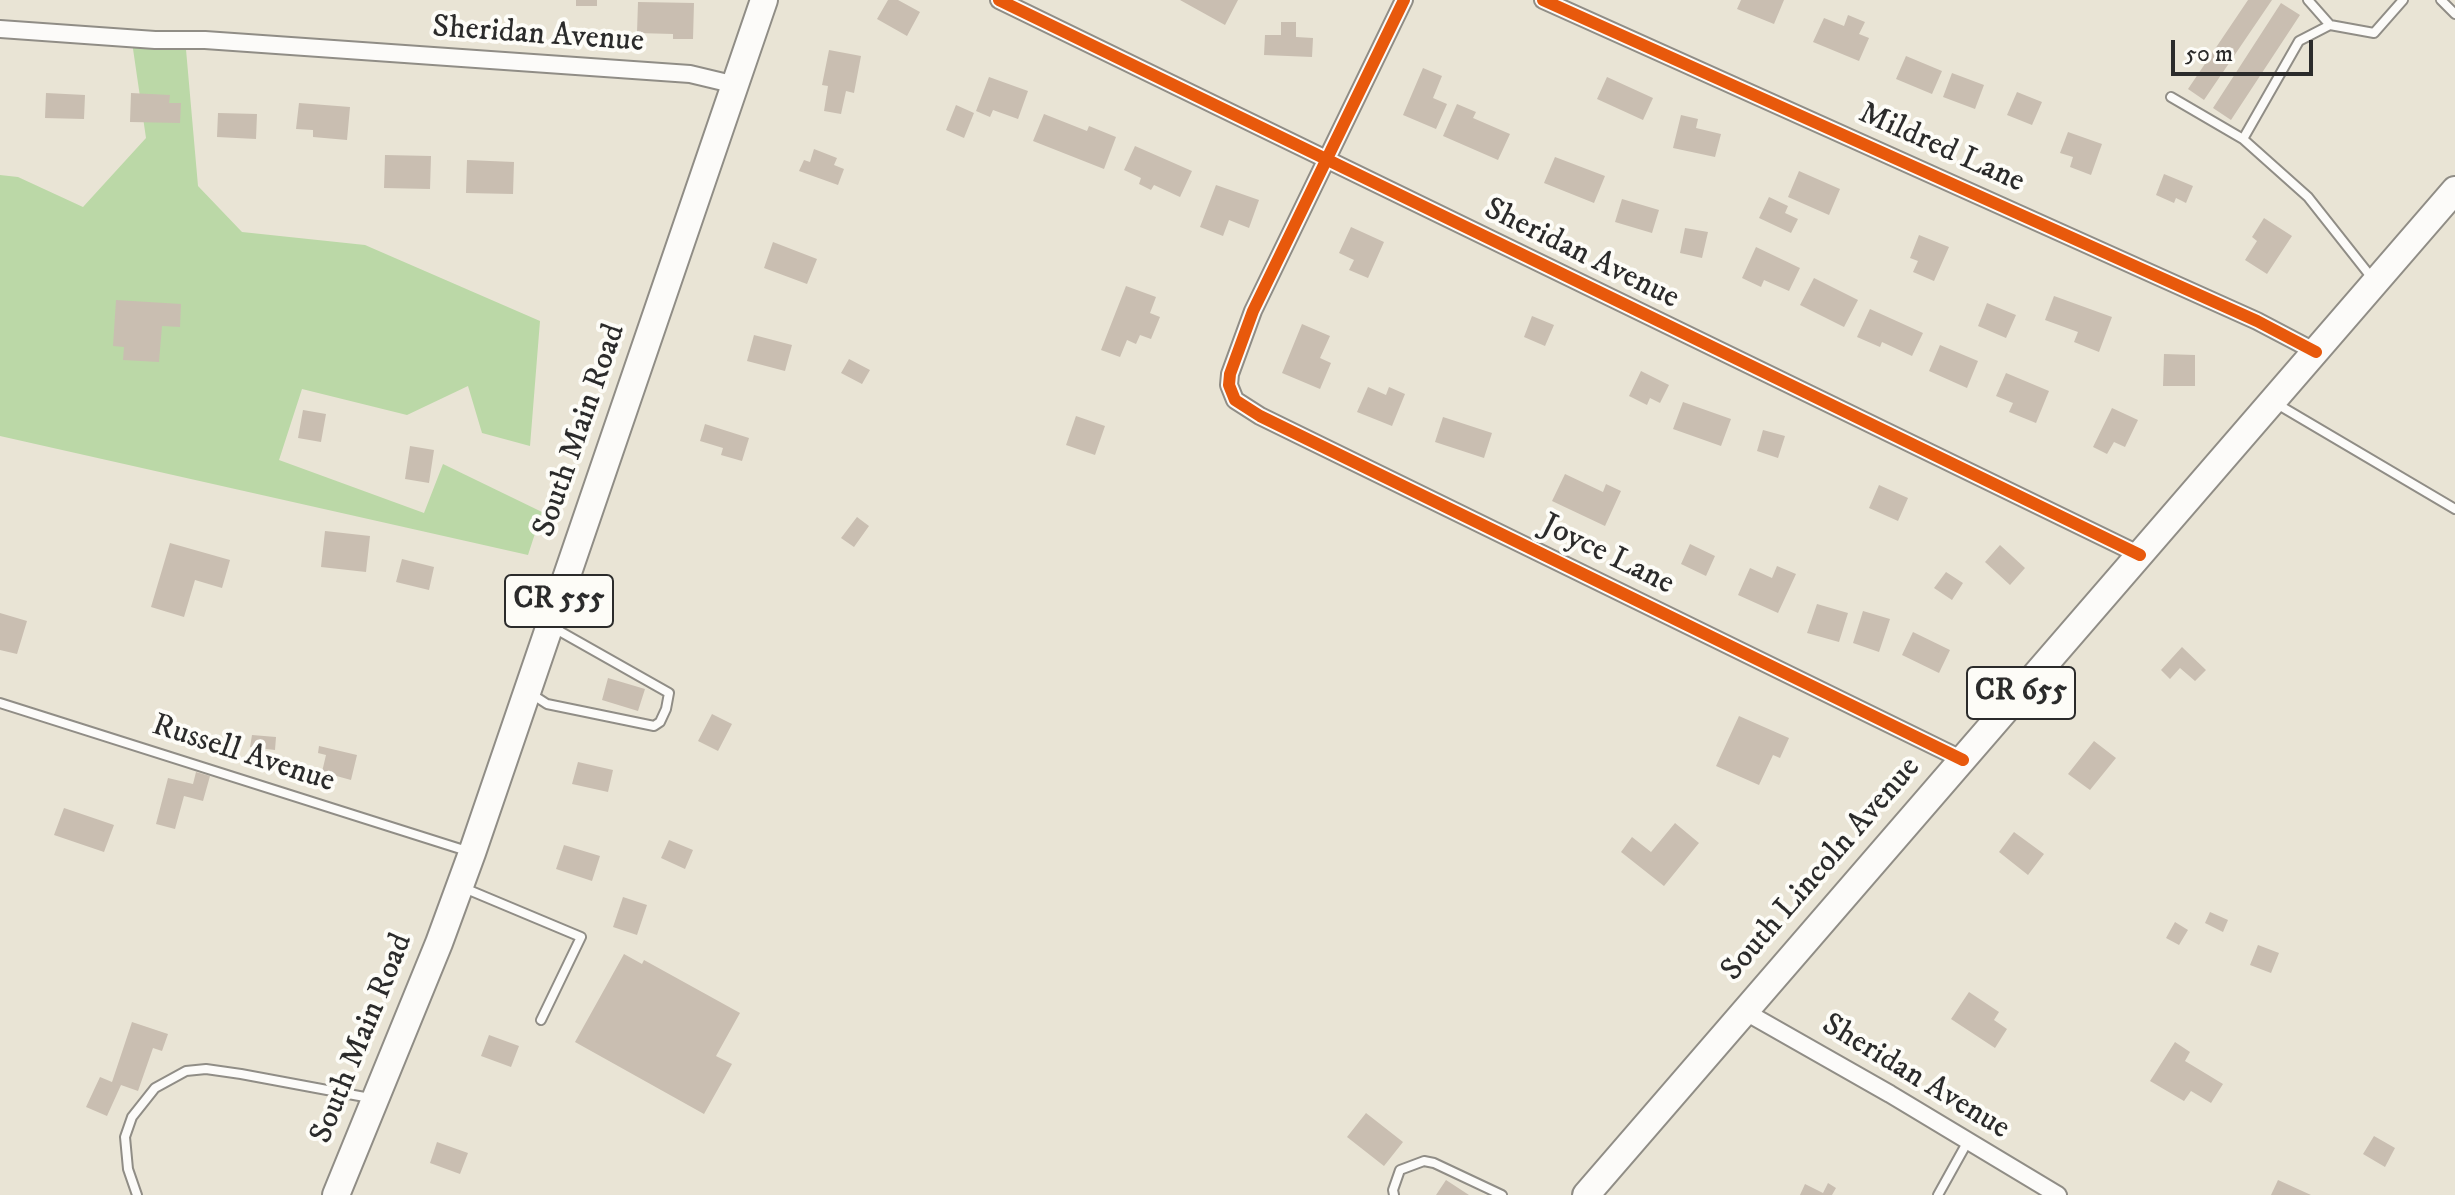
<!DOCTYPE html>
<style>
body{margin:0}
#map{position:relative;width:2455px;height:1195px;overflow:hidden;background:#e9e4d5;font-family:"IM FELL DW Pica",serif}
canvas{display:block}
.scale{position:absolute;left:2171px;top:40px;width:142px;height:36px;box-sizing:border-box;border:4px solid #2b2b2b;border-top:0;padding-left:10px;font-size:24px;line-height:28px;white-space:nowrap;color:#2b2b2b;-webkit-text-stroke:6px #fdfcf7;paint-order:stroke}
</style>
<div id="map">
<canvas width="2455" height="1195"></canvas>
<div class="scale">50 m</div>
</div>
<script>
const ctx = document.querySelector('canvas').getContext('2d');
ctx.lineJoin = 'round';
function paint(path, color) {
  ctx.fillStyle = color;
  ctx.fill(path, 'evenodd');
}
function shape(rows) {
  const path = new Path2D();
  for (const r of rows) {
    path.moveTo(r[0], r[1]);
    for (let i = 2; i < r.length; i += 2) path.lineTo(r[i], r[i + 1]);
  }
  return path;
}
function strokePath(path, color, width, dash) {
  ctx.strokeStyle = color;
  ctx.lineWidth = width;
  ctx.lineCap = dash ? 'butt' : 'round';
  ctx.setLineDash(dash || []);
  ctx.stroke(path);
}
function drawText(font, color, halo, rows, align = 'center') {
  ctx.font = font + ' "IM FELL DW Pica",serif';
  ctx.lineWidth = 8;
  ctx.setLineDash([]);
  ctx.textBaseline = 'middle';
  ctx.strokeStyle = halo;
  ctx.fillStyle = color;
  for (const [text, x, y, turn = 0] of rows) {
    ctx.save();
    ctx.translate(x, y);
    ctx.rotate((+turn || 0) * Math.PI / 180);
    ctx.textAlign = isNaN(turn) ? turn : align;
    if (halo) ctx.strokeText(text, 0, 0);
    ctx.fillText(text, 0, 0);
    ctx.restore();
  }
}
const green = shape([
 [131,35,185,38,198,186,242,232,365,245,540,321,530,446,482,433,468,386,407,415,302,389,279,460,424,513,443,464,542,512,528,555,0,436,0,175,18,177,83,207,146,138]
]);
const building = shape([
 [576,0,597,0,597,6,576,6],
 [888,0,898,0,920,12,907,36,877,19],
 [1180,0,1238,0,1225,25],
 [1741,0,1784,0,1774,24,1737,9],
 [2248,0,2272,0,2204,100,2188,89],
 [638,2,694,3,693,39,673,39,673,34,637,33],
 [2281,3,2300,15,2231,120,2213,108],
 [1848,15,1865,22,1859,34,1869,38,1859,61,1813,42,1824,18,1844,26],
 [1281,22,1296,22,1296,37,1313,38,1312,57,1264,55,1265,35,1281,35],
 [829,50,861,56,854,93,846,91,841,114,824,111,828,86,822,85],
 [1906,56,1942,71,1932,94,1896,79],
 [1423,68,1442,76,1433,98,1447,104,1436,129,1403,115],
 [1952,73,1984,85,1975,109,1943,97],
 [989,77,1028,91,1018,119,993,110,990,117,976,111],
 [1607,77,1653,98,1643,120,1597,99],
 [2017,92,2042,102,2032,125,2007,115],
 [46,93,85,95,84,119,45,118],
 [131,93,170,95,169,103,181,103,180,123,130,122],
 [299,103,350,107,347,140,313,137,313,130,296,129],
 [1457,104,1476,112,1473,118,1510,134,1498,160,1443,136],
 [956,105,974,113,964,138,946,130],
 [218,113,257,114,256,139,217,137],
 [1044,114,1087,131,1089,126,1116,137,1104,169,1033,141],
 [1681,115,1698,119,1696,128,1721,134,1715,157,1673,148],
 [2068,132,2102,144,2091,175,2070,167,2073,157,2060,153],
 [1135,146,1192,171,1180,197,1154,185,1151,190,1139,184,1141,178,1124,170],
 [814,149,837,158,834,165,844,169,838,185,799,171,804,160,810,162],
 [385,155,431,156,430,189,384,188],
 [1555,157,1605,176,1594,203,1544,183],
 [467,160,514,162,513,194,466,193],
 [1799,171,1840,189,1829,215,1788,197],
 [2164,174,2193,186,2186,203,2176,198,2174,203,2156,195],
 [1216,185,1259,200,1249,228,1229,220,1223,236,1200,227],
 [1769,197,1788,206,1785,213,1798,219,1791,233,1759,218],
 [1622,199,1659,210,1652,233,1615,222],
 [2264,218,2292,236,2267,274,2245,260,2257,241,2252,237],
 [1351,227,1384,242,1368,278,1349,270,1354,260,1339,253],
 [1685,228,1708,232,1702,258,1680,253],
 [1919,235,1949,247,1934,281,1913,272,1918,261,1910,258],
 [773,242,817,259,807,284,764,268],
 [1756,247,1800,268,1789,291,1764,280,1761,287,1742,278],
 [1814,278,1858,300,1844,327,1800,305],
 [1126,286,1156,297,1150,313,1160,317,1151,339,1140,335,1136,344,1127,340,1120,357,1101,350],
 [2054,296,2112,317,2099,352,2074,342,2078,332,2045,320],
 [116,300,181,304,180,327,162,326,159,362,123,360,124,347,113,346],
 [1987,303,2016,315,2006,338,1978,326],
 [1870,309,1923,333,1912,356,1882,342,1880,347,1857,337],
 [1532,316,1554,325,1545,346,1524,337],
 [1302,324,1330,336,1320,358,1331,363,1320,389,1282,373],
 [754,335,792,345,785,371,747,361],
 [1940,345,1978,361,1967,388,1929,371],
 [2164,354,2195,355,2195,386,2163,386],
 [849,359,870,370,862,384,841,373],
 [1641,371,1669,385,1660,403,1650,398,1647,405,1629,396],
 [2006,373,2049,391,2036,423,2009,412,2013,403,1996,396],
 [1368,387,1386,395,1389,387,1405,394,1392,426,1357,412],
 [1683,402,1731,419,1721,446,1673,429],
 [2112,408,2138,420,2125,447,2114,442,2107,454,2093,447],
 [303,410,326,414,321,442,298,438],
 [1076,416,1105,426,1095,455,1066,445],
 [1443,417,1492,433,1484,458,1435,442],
 [705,424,749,438,742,461,721,455,723,448,700,441],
 [1763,430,1785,436,1778,458,1757,451],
 [410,446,434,450,429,483,405,479],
 [1565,474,1603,492,1606,484,1621,491,1605,526,1552,501],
 [1879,485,1908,498,1898,521,1869,508],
 [857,517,869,526,854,547,841,538],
 [325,531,370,536,366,572,321,567],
 [170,543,230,560,222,588,195,580,184,617,151,607],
 [1690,544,1715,556,1706,576,1681,564],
 [2000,545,2025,568,2010,585,1985,562],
 [402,559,434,567,429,590,396,582],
 [1777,566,1796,574,1778,613,1738,595,1750,568,1772,578],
 [1946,572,1963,583,1952,600,1934,588],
 [1817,604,1848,613,1839,642,1807,633],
 [1863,611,1890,619,1879,652,1853,643],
 [0,613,27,621,17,654,0,650],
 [1913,632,1950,650,1939,673,1902,655],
 [2182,647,2206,670,2195,681,2180,668,2170,679,2161,670],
 [608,678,645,689,638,711,602,700],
 [712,714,732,724,718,751,698,741],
 [1739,716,1789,738,1780,758,1773,755,1759,785,1716,766],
 [252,735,276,737,275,750,250,747],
 [2094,741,2116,758,2090,790,2068,774],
 [319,746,357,755,351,780,322,772,326,755,318,753],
 [578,762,613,770,608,792,572,784],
 [196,772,210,776,203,801,184,796,175,829,156,824,168,778,193,784],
 [64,808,114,825,104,852,54,835],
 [1675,823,1699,843,1664,886,1621,852,1632,837,1651,852],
 [2014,832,2044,854,2028,875,1999,852],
 [669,840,693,850,685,869,661,858],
 [564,845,600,856,592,881,556,869],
 [623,897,647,905,637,935,613,927],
 [2210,912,2228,920,2223,932,2205,923],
 [2175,922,2188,930,2179,945,2166,938],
 [2258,945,2279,953,2271,973,2250,965],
 [624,954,642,964,644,960,740,1013,716,1056,732,1064,704,1114,575,1042],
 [1969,992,1999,1012,1994,1020,2007,1029,1995,1048,1951,1019],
 [132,1022,168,1034,162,1051,153,1048,138,1091,121,1085,107,1116,86,1107,100,1077,112,1082],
 [489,1035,519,1046,511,1067,481,1056],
 [2175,1042,2190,1052,2185,1061,2223,1084,2211,1103,2191,1091,2184,1101,2150,1081],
 [1366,1113,1403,1142,1384,1166,1347,1137],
 [2374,1136,2395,1148,2385,1167,2363,1154],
 [437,1142,468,1153,460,1174,430,1163],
 [1446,1180,1469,1195,1436,1195],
 [2278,1180,2311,1195,2271,1195],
 [1828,1183,1836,1188,1832,1195,1800,1195,1805,1184,1823,1193]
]);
const service = shape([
 [2308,0,2330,25],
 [2441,0,2455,14],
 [2171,97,2243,139,2308,197,2372,278],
 [2243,139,2299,41,2330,25,2374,33,2403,0],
 [2277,404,2455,509],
 [530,693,547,704,654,726,660,722,666,709,669,693,554,628],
 [0,703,467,851],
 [464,888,581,937,541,1020],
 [137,1195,128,1169,125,1137,132,1117,155,1088,186,1071,206,1069,241,1074,370,1098],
 [1394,1195,1393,1190,1400,1170,1424,1161,1434,1163,1502,1195],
 [1938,1195,1968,1141]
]);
const minor = shape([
 [999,0,2140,555],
 [1404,0,1253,311,1230,374,1229,385,1235,400,1260,416,1963,760],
 [1543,0,2257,321,2316,352],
 [0,29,155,40,205,40,690,74,736,85],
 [1744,1011,1890,1094,2058,1195]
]);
const primary = shape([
 [336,1195,439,943,472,853,764,0],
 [1586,1195,2455,190]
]);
const cycleway = shape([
 [999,0,2140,555],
 [1404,0,1253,311,1230,374,1229,385,1235,400,1260,416,1963,760],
 [1543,0,2257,321,2316,352]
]);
const shields = [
 [559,601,108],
 [2021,693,108]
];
const shieldNames = [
 ["CR 555",559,601],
 ["CR 655",2021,693]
];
const streetNames = [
 ["Sheridan Avenue",538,36,4],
 ["Mildred Lane",1941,149,24],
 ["Sheridan Avenue",1581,255,26],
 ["South Main Road",581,431,-71],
 ["Joyce Lane",1607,556,26],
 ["Russell Avenue",243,755,18],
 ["South Lincoln Avenue",1822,870,-49],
 ["South Main Road",363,1039,-68],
 ["Sheridan Avenue",1915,1078,31]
];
paint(green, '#bbd8a7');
paint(building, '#c9beb1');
strokePath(service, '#908d86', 12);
strokePath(minor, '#908d86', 20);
strokePath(primary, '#908d86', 30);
strokePath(service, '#fcfbf9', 8);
strokePath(minor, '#fcfbf9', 16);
strokePath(primary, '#fcfbf9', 26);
strokePath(cycleway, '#e8590c', 12);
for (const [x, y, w] of shields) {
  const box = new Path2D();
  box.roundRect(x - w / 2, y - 26, w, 52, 6);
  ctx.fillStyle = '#fdfcf7';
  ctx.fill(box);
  strokePath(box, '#2b2b2b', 2);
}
drawText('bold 30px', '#2b2b2b', null, shieldNames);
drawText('32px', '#2b2b2b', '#fdfcf7', streetNames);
</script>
